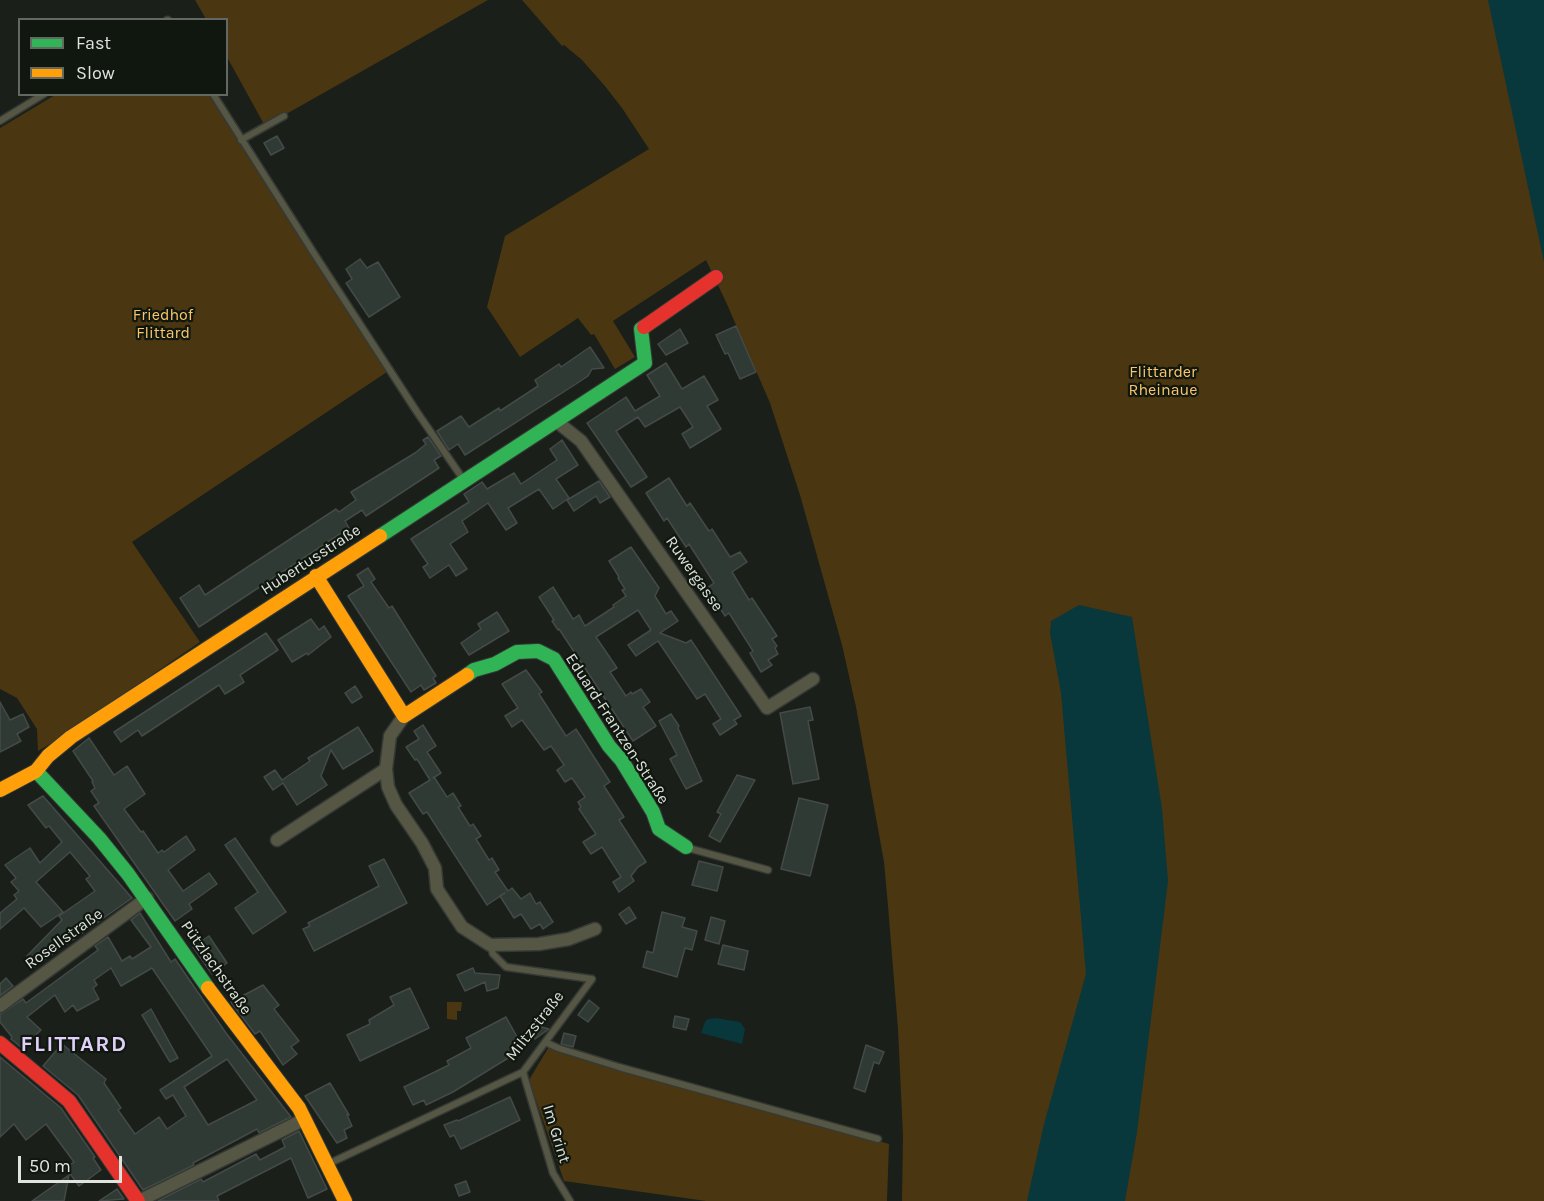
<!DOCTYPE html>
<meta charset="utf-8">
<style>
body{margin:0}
#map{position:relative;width:1544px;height:1201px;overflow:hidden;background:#1a1f1a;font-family:Karla,sans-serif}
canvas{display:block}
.legend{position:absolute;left:18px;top:18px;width:210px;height:78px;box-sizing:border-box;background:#10170f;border:2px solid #636962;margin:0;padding:8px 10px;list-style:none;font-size:18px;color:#dfe4de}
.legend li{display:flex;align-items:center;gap:12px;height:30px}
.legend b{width:30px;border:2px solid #636962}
.scale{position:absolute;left:18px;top:1156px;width:104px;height:27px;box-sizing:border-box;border:3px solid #dfe4de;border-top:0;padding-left:8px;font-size:18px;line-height:21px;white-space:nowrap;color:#dfe4de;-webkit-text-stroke:4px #10170f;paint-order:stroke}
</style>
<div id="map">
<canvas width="1544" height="1201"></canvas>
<ul class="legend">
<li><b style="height:8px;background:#30b455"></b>Fast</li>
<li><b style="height:8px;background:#ff9f0a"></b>Slow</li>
</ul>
<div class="scale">50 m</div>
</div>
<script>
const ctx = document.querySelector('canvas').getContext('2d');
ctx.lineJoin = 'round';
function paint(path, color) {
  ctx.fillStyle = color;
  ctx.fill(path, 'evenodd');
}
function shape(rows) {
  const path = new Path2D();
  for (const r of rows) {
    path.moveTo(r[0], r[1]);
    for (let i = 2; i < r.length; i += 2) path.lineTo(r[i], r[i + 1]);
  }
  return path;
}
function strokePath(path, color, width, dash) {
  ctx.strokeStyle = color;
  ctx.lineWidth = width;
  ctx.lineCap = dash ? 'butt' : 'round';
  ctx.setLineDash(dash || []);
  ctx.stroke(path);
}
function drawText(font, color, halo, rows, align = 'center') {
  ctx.font = font + ' Karla,sans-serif';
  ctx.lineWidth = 4.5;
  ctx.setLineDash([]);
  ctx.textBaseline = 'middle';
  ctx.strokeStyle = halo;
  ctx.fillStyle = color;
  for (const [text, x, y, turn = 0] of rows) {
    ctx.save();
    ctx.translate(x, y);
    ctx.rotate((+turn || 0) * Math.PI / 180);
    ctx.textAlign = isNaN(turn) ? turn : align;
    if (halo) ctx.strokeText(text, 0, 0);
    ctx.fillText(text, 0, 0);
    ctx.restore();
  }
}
const green = shape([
 [195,0,488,0,265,126,227,57,226,20,206,19],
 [522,0,1544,0,1544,1201,902,1201,903,1136,898,1029,888,906,884,862,856,707,842,645,800,495,770,403,726,302,706,260,613,321,635,357,615,369,594,334,591,335,578,318,520,357,487,307,505,236,649,149,622,108,604,85,582,60,564,45,562,46],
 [55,95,209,95,387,372,132,542,200,642,55,741,38,751,37,729,17,698,0,689,0,128],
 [447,1002,462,1002,461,1011,457,1011,457,1020,447,1019],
 [550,1045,889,1144,887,1201,706,1201,564,1181,529,1080]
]);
const water = shape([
 [1488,0,1544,0,1544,262],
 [1079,605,1132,617,1162,809,1168,881,1137,1132,1125,1201,1027,1201,1044,1124,1086,974,1061,693,1050,633,1051,621],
 [716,1018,740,1022,745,1029,742,1044,701,1033,705,1022,708,1019]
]);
const building = shape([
 [277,136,284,148,271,155,264,143,277,136],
 [360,259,367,268,378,262,400,297,369,317,346,283,352,279,346,269,360,259],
 [736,326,756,372,740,379,728,353,725,354,716,335,736,326],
 [680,329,688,343,666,355,658,344,680,329],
 [590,347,604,368,592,369,588,376,579,382,465,455,458,444,449,450,437,431,461,416,469,427,499,408,500,411,538,386,535,380,559,364,561,367,590,347],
 [666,363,682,389,704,376,718,400,707,406,721,429,690,448,682,434,693,427,680,407,645,427,638,417,616,431,647,477,631,487,587,423,626,397,635,411,660,396,647,375,666,363],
 [428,437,441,456,434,460,439,468,366,516,362,510,345,521,349,528,199,627,180,598,199,585,205,595,336,509,339,512,356,500,351,492,415,453,426,444,423,440,428,437],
 [562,440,578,465,556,479,569,498,553,509,539,489,508,508,517,523,506,530,488,503,462,521,468,532,450,544,467,569,456,576,449,565,430,578,423,567,428,564,411,539,469,502,464,494,482,482,487,489,514,473,521,484,557,460,550,449,562,440],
 [669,478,687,506,690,503,709,531,712,529,730,557,740,552,747,562,732,572,749,600,752,598,777,636,772,639,777,646,775,648,778,654,768,660,772,665,761,672,750,653,753,651,729,613,725,616,707,588,714,583,689,544,686,547,667,518,664,521,646,493,669,478],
 [599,481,610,497,600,503,596,496,574,511,567,500,599,481],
 [631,547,659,588,655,596,666,614,671,611,678,621,660,633,686,643,691,640,741,716,734,720,737,724,720,735,713,724,721,719,705,694,697,699,658,641,636,656,628,645,651,630,638,610,596,637,617,668,610,672,626,696,631,692,632,694,641,689,650,702,643,707,656,726,633,741,559,629,558,630,552,621,554,620,539,597,553,587,573,619,579,615,585,626,614,607,613,605,626,596,622,590,625,589,618,578,619,577,609,561,631,547],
 [368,568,375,579,371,582,389,608,392,606,436,676,433,678,436,683,424,690,421,685,411,692,348,596,364,586,357,575,368,568],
 [497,612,509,631,469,655,461,643,481,629,478,624,497,612],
 [311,619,319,630,324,626,331,637,308,655,307,653,292,662,278,640,311,619],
 [266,633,278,650,240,675,244,682,225,694,219,685,142,736,138,730,121,742,114,732,266,633],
 [526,670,542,692,539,694,566,736,576,729,610,782,604,786,624,817,619,820,646,862,638,867,631,876,634,881,619,892,613,882,621,877,602,847,591,854,583,842,596,834,579,809,581,807,578,802,585,797,572,778,565,782,557,770,564,765,558,756,551,746,544,750,522,720,512,727,505,716,518,708,502,684,526,670],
 [355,686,362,697,352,703,345,693,355,686],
 [0,702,10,720,23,714,29,727,17,734,21,741,0,752,0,702],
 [810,707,813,720,808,721,819,779,793,784,780,713,810,707],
 [671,714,679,726,678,728,702,781,686,789,670,759,677,755,659,721,671,714],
 [423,725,436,746,427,752,441,773,433,778,434,777,447,797,453,793,461,806,458,807,470,826,473,824,481,836,476,839,489,860,492,858,499,870,495,872,508,891,512,888,521,899,530,893,536,904,540,902,553,922,543,929,540,924,531,929,521,914,514,918,500,896,505,893,487,905,427,812,423,814,409,793,430,780,417,759,415,760,406,747,419,739,414,731,423,725],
 [358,727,373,751,343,769,331,750,321,776,327,785,297,805,283,783,273,790,264,777,275,770,282,780,310,761,308,758,358,727],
 [89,738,114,775,127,766,145,794,124,809,141,832,143,831,158,853,162,850,164,852,186,836,195,850,168,870,183,891,209,873,217,884,189,904,192,909,175,921,94,806,99,803,91,791,95,788,92,782,93,781,73,751,89,738],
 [737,775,755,780,720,842,709,836,721,814,717,812,737,775],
 [43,796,132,898,34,967,27,956,62,920,59,916,95,891,86,879,90,876,70,852,36,882,63,912,41,927,24,908,0,929,0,913,17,899,14,895,19,891,11,882,16,878,5,865,30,848,40,863,62,842,49,826,46,828,28,805,43,796],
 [799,798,828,805,810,876,781,869,799,798],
 [235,838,286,912,253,934,235,908,258,892,225,845,235,838],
 [384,859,407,903,314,951,303,929,310,926,308,923,379,886,369,866,384,859],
 [699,861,723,867,717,891,692,885,699,861],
 [629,907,636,918,626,924,619,914,629,907],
 [662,912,685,918,682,927,697,931,692,950,685,948,677,977,643,967,647,951,653,953,662,912],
 [140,913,171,962,175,959,226,1033,291,1117,259,1133,257,1129,244,1136,193,1163,194,1165,143,1190,78,1095,43,1066,62,1044,106,1079,104,1083,121,1108,118,1110,135,1134,159,1117,167,1129,186,1116,173,1095,166,1099,160,1090,212,1056,152,968,121,986,111,968,94,980,97,985,93,988,99,999,77,1011,73,1005,65,1012,55,995,27,1017,41,1030,22,1048,11,1039,12,1037,0,1022,0,1014,23,999,26,1003,98,950,95,946,108,937,122,961,130,956,132,959,151,947,131,920,140,913],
 [227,1059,257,1100,208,1125,184,1087,227,1059],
 [711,917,725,921,719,944,705,940,711,917],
 [209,936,227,963,212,974,193,947,209,936],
 [723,945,748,951,744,970,718,964,723,945],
 [473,968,475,973,500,975,498,988,487,991,485,982,465,991,457,975,473,968],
 [6,978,13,986,0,996,0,984,6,978],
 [263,985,279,1005,274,1009,299,1041,291,1047,297,1054,283,1065,260,1031,255,1034,231,1002,263,985],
 [410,988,429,1028,360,1061,347,1035,370,1024,369,1020,394,1005,390,997,410,988],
 [589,1000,599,1008,588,1022,578,1015,589,1000],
 [151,1009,178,1058,170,1062,142,1015,151,1009],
 [675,1016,689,1019,686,1030,673,1027,675,1016],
 [506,1017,522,1046,511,1052,513,1055,453,1092,426,1105,424,1100,413,1105,404,1087,449,1065,447,1061,471,1048,466,1038,506,1017],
 [530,1024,549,1029,535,1039,530,1024],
 [564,1033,576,1036,573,1047,561,1044,564,1033],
 [866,1045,884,1052,879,1064,874,1062,865,1092,854,1088,866,1045],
 [0,1057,61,1108,95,1157,93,1158,101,1170,79,1186,66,1168,74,1162,46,1124,26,1140,14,1124,0,1137,0,1057],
 [330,1083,349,1115,347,1115,352,1126,344,1130,347,1138,337,1143,305,1096,330,1083],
 [510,1097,520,1120,461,1149,454,1135,450,1137,444,1125,457,1120,458,1121,510,1097],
 [299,1131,327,1189,308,1198,291,1158,217,1196,219,1201,158,1201,201,1179,203,1182,256,1154,260,1160,285,1147,282,1140,299,1131],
 [69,1175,64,1201,32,1201,69,1175],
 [466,1181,470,1192,459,1196,455,1185,466,1181],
 [117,1189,124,1199,99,1201,117,1189]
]);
const lane = shape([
 [167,20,168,20],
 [213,94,315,255,417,412,463,479],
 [0,121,44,94],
 [241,140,284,116],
 [688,848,768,870],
 [545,1042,558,1048,619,1067,878,1139],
 [523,1072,553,1173,570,1201],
 [328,1164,523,1072,592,979,506,967,493,954,490,945]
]);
const street = shape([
 [556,421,581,441,767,708,813,679],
 [404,716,390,736,386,769,388,787,396,805,422,843,435,868,437,889,462,927,490,945,539,944,569,939,595,929],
 [277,840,386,769],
 [0,1006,147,898],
 [139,1201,305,1119]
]);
const fast = shape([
 [380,536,645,363,641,329,644,327],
 [467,675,474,670,495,664,517,652,538,651,554,659,609,746,622,761,653,812,659,829,686,847],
 [36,771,99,838,128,874,208,988]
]);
const slow = shape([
 [316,576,404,716,467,675],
 [0,790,36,771,48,756,71,737,380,536],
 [208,988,299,1108,345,1201]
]);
const jam = shape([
 [644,327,716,277],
 [0,1043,69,1101,138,1201]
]);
const parkNames = [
 ["Friedhof",163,315],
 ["Flittard",163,333],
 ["Flittarder",1163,372],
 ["Rheinaue",1163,390]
];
const streetNames = [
 ["Hubertusstraße",311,560,-33],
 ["Ruwergasse",694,574,55],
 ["Eduard-Frantzen-Straße",617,729,57],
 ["Rosellstraße",64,939,-36],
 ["Pützlachstraße",216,968,55],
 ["Miltzstraße",535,1026,-52],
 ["Im Grint",556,1134,73]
];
const districtNames = [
 ["FLITTARD",74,1045]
];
paint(green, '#4a3610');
paint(water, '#08373c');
paint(building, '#303a35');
strokePath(building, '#444a47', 1.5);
strokePath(lane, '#363a36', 9);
strokePath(street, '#363a36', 15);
strokePath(fast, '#363a36', 16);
strokePath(slow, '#363a36', 16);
strokePath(jam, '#363a36', 16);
strokePath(lane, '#555643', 6);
strokePath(street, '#555643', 12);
strokePath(fast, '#30b455', 14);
strokePath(slow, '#ff9f0a', 14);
strokePath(jam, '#e5322d', 14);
drawText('16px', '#fcc569', '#10170f', parkNames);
drawText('16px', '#dfe4de', '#10170f', streetNames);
ctx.letterSpacing = '1.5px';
drawText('bold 22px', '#e1d0fb', '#10170f', districtNames);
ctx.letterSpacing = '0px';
</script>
